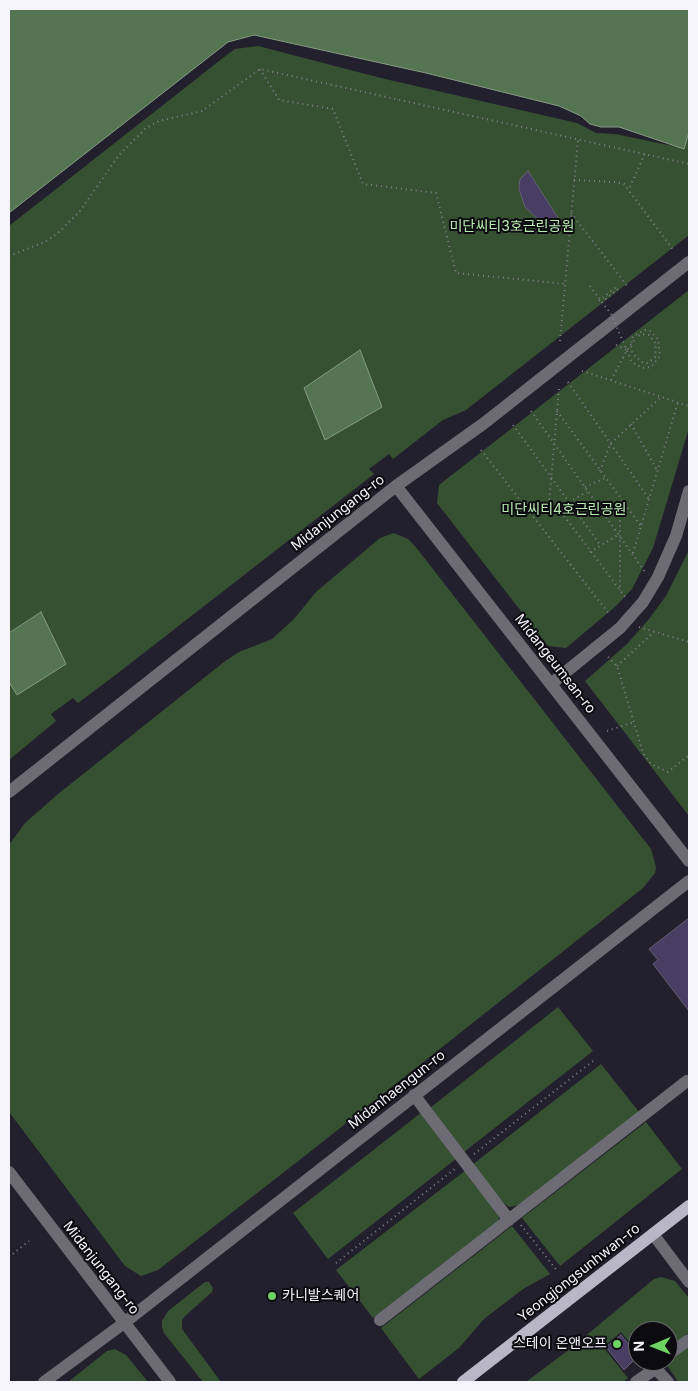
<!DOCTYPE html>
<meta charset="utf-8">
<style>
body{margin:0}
#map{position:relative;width:698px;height:1391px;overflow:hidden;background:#23202d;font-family:Inter,sans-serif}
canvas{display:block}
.frame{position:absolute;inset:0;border:10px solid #f5f3fc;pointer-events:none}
.north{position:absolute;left:628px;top:1321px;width:50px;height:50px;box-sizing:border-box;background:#0c0b10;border:1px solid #69686e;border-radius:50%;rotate:269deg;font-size:14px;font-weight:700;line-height:20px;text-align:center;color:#f5f3fc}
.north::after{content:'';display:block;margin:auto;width:18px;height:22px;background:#6dd361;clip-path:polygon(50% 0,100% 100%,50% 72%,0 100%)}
</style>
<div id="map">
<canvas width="698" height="1391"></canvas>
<div class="frame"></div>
<div class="north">N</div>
</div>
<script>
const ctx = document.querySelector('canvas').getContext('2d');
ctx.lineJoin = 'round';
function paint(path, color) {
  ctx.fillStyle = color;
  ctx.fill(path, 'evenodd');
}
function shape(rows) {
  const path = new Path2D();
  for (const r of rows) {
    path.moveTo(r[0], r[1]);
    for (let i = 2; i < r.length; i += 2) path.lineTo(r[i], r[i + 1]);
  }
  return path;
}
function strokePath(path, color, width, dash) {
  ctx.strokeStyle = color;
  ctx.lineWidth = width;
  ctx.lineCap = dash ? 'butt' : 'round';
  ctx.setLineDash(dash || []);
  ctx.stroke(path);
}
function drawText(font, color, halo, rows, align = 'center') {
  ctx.font = font + ' Inter,"Noto Sans KR",sans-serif';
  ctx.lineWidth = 4;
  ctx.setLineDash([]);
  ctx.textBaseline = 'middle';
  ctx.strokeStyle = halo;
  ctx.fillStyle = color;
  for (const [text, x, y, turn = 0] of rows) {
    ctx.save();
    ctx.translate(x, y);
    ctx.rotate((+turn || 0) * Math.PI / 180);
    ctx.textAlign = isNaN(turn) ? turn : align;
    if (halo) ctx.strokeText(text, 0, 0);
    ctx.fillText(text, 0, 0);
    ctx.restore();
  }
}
const green = shape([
 [9,9,689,9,689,235,466,410,443,420,393,459,389,454,369,469,374,474,118,673,78,703,73,698,51,714,56,721,9,760,9,682,17,695,41,612,9,633,9,226,228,54,235,49,258,46,381,78,577,123,596,133,615,134,678,147,619,127,601,127,590,124,581,116,559,106,426,73,254,35,228,42,9,213],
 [689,290,689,428,653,548,632,589,616,606,566,648,548,646,437,503,439,485],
 [394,533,408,539,415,546,651,849,656,867,655,873,643,888,306,1155,158,1270,141,1276,125,1266,9,1112,9,845,25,823,58,794,224,662,239,652,272,639,294,619,316,592,380,538],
 [689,550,689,816,585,681,627,644,649,619,666,596],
 [558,1007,593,1051,464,1152,430,1108],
 [601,1064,639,1112,519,1205,509,1207,505,1204,472,1165],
 [422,1112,457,1158,328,1259,293,1213],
 [646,1122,682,1169,560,1266,522,1218],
 [466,1170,499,1217,498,1222,373,1318,336,1270],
 [512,1226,550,1274,523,1289,484,1319,459,1348,419,1379,381,1328],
 [661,1277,675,1281,689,1298,689,1341,685,1335,668,1348,668,1331,638,1331,638,1353,621,1332,603,1347,628,1378,623,1382,526,1382,571,1348,654,1279],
 [205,1282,209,1282,213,1288,212,1292,185,1316,182,1320,182,1329,221,1382,203,1382,164,1333,162,1327,162,1321,168,1311],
 [689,1345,689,1382,678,1382,667,1365],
 [115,1349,126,1355,148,1382,68,1382,107,1351]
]);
const water = shape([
 [9,9,689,9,689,132,684,149,619,127,601,127,590,124,581,116,559,106,426,73,254,35,228,42,9,213,9,9],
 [360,350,382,407,325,440,304,388,360,350],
 [41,612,66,664,17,695,9,682,9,633,41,612]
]);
const building = shape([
 [528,171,560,221,554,225,547,225,539,220,525,207,519,189,520,179,528,171],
 [689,918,689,1011,653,964,658,960,649,949,689,918],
 [621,1335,638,1356,624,1370,606,1347,621,1335]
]);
const path = shape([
 [260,69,279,100,333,109,363,184,436,193,456,273,565,284],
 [574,180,616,182,624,184,674,251],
 [630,187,645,153],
 [571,213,628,287],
 [9,256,45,242,58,233,80,211,119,155,146,128,159,121,202,111,260,69,689,164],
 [599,301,616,287,618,289,606,299,608,303],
 [560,341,578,140],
 [616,345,627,350],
 [582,371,689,406],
 [611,380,627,350,636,338],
 [568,382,649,499],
 [559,389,549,503,552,508,610,509,620,516,620,591],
 [531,411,645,572],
 [557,411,641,526],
 [631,424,657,470],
 [513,425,601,546],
 [481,450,610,615],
 [600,471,610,444,661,397],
 [585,487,605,478],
 [569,502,587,492],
 [558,508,626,598],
 [590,552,618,535],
 [633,553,678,402],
 [639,627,689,642],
 [608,657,617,666,643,753,651,764,668,772,689,755],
 [617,666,654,632],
 [607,731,634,722],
 [474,1154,593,1061],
 [521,1225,558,1272],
 [9,1257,29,1241],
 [336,1263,456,1168]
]);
const minor = shape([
 [396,486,689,861],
 [551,684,620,628,643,602,658,577,676,536,689,491],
 [9,792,396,486,483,424,689,262],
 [414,1095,509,1220],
 [9,1172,170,1382],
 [653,1234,689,1282],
 [380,1320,687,1081],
 [668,1355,687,1341],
 [44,1382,124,1323,689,881],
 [636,1382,652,1371,657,1370,668,1382]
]);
const major = shape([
 [463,1382,689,1206]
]);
const pathBridge = shape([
 [590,286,611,314,632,362,642,368,651,367,660,356,658,339,650,331,645,330,633,336,631,345,632,353,643,363,648,363,655,357,656,344,649,335,641,334,636,338]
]);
const markers = [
 [272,1296,5,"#6dd361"],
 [617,1344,5,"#6dd361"]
];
const parkNames = [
 ["미단씨티3호근린공원",512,227],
 ["미단씨티4호근린공원",564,510]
];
const streetNames = [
 ["Midanjungang-ro",338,513,-38],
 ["Midangeumsan-ro",555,664,52],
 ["Midanhaengun-ro",397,1090,-38],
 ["Midanjungang-ro",101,1268,52],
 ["Yeongjongsunhwan-ro",579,1273,-38]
];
const poiNames = [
 ["카니발스퀘어",282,1296],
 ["스테이 온앤오프",607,1344,"right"]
];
paint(green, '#365132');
paint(water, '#557451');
strokePath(water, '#859a84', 1);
paint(building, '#483d63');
strokePath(building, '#64606f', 1);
strokePath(path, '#827f8b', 2, [1, 4]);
strokePath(minor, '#6d6b73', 12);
strokePath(major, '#b9b6c5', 12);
strokePath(pathBridge, '#827f8b', 2, [1, 4]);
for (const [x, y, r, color] of markers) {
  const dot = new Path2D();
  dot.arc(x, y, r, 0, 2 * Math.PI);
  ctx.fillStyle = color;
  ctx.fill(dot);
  strokePath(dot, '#0c0b10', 2);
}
drawText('14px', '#b7ebb0', '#0c0b10', parkNames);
drawText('14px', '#f5f3fc', '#0c0b10', streetNames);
drawText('14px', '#f5f3fc', '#0c0b10', poiNames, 'left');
</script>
